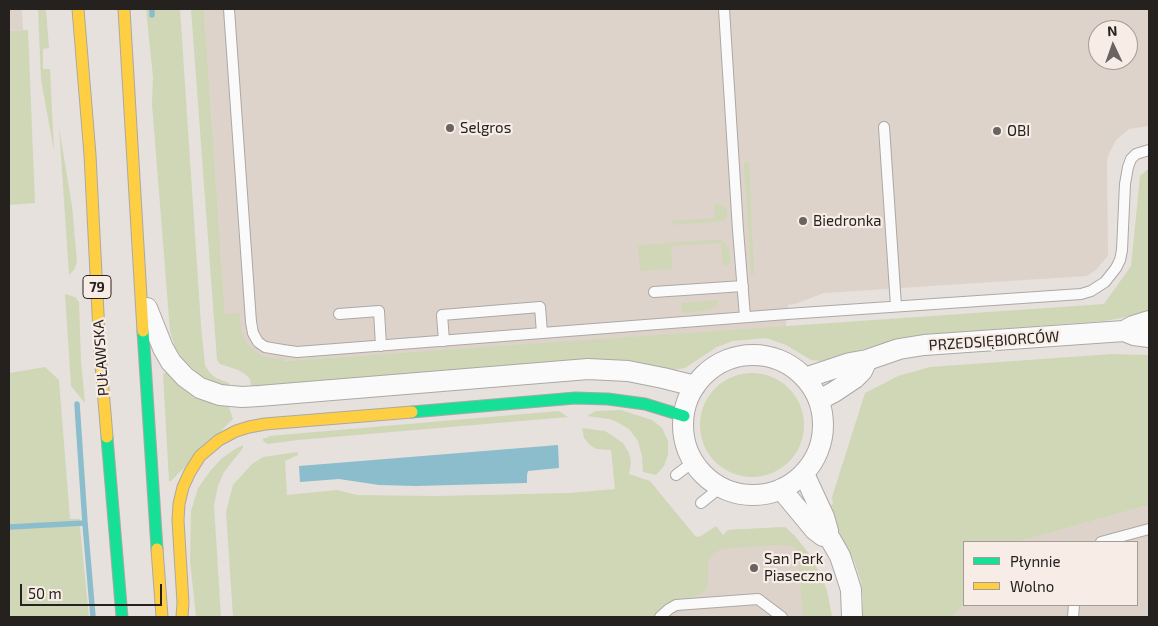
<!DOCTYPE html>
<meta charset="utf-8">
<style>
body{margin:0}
#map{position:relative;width:1158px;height:626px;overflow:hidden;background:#e6e1dd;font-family:"Exo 2",sans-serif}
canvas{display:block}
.frame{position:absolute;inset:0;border:10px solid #25211f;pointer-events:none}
.legend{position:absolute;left:963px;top:541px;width:175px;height:65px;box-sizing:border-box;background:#f7ede6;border:1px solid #a39b96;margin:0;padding:6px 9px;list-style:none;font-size:15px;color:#25211f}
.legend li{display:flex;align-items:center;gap:10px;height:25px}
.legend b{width:25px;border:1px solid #a39b96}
.north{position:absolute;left:1088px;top:20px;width:50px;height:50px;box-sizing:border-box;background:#f7ede6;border:1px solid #a39b96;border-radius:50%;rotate:357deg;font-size:14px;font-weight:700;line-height:20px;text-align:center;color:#25211f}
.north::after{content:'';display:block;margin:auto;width:18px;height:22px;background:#696462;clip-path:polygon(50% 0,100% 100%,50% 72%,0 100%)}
.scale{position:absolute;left:20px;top:584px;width:142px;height:22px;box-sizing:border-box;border:2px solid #25211f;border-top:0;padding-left:6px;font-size:15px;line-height:18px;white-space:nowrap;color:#25211f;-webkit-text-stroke:4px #f7ede6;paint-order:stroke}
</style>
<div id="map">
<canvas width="1158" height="626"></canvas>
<div class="frame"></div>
<ul class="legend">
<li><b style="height:6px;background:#16e098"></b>Płynnie</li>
<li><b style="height:6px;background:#ffcf43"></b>Wolno</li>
</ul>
<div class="north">N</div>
<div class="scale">50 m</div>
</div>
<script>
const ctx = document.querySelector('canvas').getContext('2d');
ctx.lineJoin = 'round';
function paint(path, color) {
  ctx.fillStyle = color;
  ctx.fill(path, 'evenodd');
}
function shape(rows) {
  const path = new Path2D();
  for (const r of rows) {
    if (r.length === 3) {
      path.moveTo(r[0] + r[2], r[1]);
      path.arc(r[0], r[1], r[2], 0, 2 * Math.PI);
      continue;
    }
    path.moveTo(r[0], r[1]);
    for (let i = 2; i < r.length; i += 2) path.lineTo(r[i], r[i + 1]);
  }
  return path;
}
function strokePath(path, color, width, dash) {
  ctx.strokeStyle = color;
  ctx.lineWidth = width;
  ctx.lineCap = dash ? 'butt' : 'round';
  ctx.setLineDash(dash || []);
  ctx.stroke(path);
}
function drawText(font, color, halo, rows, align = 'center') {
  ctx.font = font + ' "Exo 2",sans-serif';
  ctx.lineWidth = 4.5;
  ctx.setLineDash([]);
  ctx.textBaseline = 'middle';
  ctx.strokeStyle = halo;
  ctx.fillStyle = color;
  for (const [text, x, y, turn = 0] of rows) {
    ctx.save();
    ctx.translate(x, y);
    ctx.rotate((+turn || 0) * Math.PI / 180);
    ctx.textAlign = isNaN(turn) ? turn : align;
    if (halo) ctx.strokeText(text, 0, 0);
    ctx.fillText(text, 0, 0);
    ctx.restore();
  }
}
const built = shape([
 [9,9,22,9,23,30,9,31],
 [204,9,1149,9,1149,126,1129,129,1116,140,1108,156,1107,164,1108,256,1096,270,1087,276,824,293,795,304,788,305,786,327,224,365,225,314],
 [1098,30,1128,30,1128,60,1098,60],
 [1149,505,1149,617,952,617,964,604,1137,605,1137,542,1023,542,1024,540],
 [785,527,794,535,810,555,823,580,827,591,832,617,645,617,728,530]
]);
const green = shape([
 [38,9,46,9,49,48,43,49,43,69,50,69,54,151,41,80],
 [146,9,180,9,201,325,205,365,210,373,216,378,229,383,229,387,219,385,200,376,182,358,175,347,170,331,152,104,153,77],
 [191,9,204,9,225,314,239,313,241,328,244,339,250,347,262,356,276,359,284,358,284,361,1104,304,1131,266,1140,176,1149,168,1149,313,1104,321,931,334,903,338,822,361,811,360,786,345,766,338,733,341,717,347,685,368,673,370,252,390,250,379,245,374,238,370,220,364,217,360],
 [28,30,35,203,9,205,9,31],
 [59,127,72,206,77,262,74,270,69,275],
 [749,162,754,274,751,274,744,163],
 [714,204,722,205,727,209,727,217,723,221,676,225,673,223,672,221,715,218],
 [714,239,722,241,729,247,730,261,728,265,723,266,721,243,671,246,672,269,640,271,638,246,640,246,640,245,713,240],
 [65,294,75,297,79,302,81,361,85,403,71,386],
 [715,300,718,301,718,304,713,308,701,311,682,313,681,303],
 [1112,354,1149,355,1149,505,1024,540,1023,542,964,542,964,604,952,617,863,617,863,597,861,582,855,563,827,508,833,504,832,497,865,393,898,376,930,367],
 [45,367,59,380,70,519,80,519,80,527,89,617,9,617,9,373],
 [167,372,180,386,193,395,204,401,229,407,233,419,171,481,169,481,163,374],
 [752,425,52],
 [621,410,652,420,662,428,668,441,668,455,664,466,656,475,643,472,642,456,638,441,629,429,617,422,609,419,587,416,596,411],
 [559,411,568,417,298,440,268,444,264,442,263,440,263,438,267,438,269,436],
 [582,428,605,431,623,443,629,453,631,462,629,474,650,481,696,537,701,536,716,526,723,535,728,530,785,527,794,535,810,555,823,580,827,591,832,617,803,617,798,553,796,549,792,546,786,545,728,548,720,550,713,554,708,560,708,587,704,592,698,596,673,600,666,603,652,617,233,617,226,512,233,485,252,464,263,457,298,452,298,455,285,461,287,495,337,490,357,495,436,496,569,493,615,489,611,450,596,449,590,445,584,438],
 [243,445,243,448,224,472,218,486,214,505,221,617,196,617,190,561,191,511,198,488,211,470,221,459,235,449]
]);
const water = shape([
 [558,445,559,468,528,471,527,475,527,483,416,486,379,485,339,479,300,482,299,466]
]);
const stream = shape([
 [152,9,152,15],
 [77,404,85,523,93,617],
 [9,527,85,523]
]);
const lane = shape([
 [229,9,251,322,253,333,258,342,265,347,283,350,297,352,787,314,1081,294,1091,291,1105,282,1116,268,1120,260,1122,250,1125,184,1128,167,1131,159,1136,154,1149,150],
 [724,9,738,230,745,317],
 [884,127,896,306],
 [654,292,743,286],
 [339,314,379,311,381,346],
 [444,341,442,315,540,307,542,333],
 [676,475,693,462],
 [701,503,721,487],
 [1101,542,1149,529],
 [660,617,669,609,676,605,758,599,782,617],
 [1073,617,1074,605]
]);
const street = shape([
 [147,308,163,348,171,362,185,377,200,388,220,395,242,397,259,396,588,369,628,371,663,378,695,386],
 [1124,331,1133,326,1149,321],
 [753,425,70],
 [805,378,850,363,867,360,899,349,924,345,1124,331,1134,335,1149,337],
 [819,400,834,392,855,378,862,371,867,360],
 [804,474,824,517,828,531,828,535,840,556,847,577,851,590,852,617],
 [781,489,815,530,823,536,828,535]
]);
const fast = shape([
 [143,331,157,549],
 [412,412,575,398,608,399,645,404,684,416],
 [107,437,122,617]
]);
const slow = shape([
 [78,9,90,155,100,353,107,437],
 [124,9,143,331],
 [157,549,162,617],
 [182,617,183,603,178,520,179,504,183,487,190,472,200,456,219,440,236,431,249,427,265,424,412,412]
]);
const markers = [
 [450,128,5,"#696462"],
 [997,131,5,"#696462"],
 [803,221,5,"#696462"],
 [754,568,5,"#696462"]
];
const shields = [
 [97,287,28]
];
const shieldNames = [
 ["79",97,287]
];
const poiNames = [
 ["Selgros",460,128],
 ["OBI",1007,131],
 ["Biedronka",813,221],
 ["San Park",764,559],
 ["Piaseczno",764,576]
];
const streetNames = [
 ["PRZEDSIĘBIORCÓW",994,341,-4],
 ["PUŁAWSKA",101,358,-94]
];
paint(built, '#ddd3cb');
paint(green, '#d0d7b6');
paint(water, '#8cbdcd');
strokePath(stream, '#8cbdcd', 5.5);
strokePath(lane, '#aca8a5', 12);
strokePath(street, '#aca8a5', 22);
strokePath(fast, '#aca8a5', 13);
strokePath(slow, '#aca8a5', 13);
strokePath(lane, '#fbfafa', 10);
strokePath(street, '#fbfafa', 20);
strokePath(fast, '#16e098', 11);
strokePath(slow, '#ffcf43', 11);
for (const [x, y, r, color] of markers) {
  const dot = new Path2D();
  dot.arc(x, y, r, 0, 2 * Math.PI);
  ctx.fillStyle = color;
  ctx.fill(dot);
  strokePath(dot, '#f7ede6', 2);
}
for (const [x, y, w] of shields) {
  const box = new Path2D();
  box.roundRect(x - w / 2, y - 11.5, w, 23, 4);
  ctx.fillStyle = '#f7ede6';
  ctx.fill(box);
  strokePath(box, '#25211f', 1);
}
drawText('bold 14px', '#25211f', null, shieldNames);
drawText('15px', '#25211f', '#f7ede6', poiNames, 'left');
drawText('15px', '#25211f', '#f7ede6', streetNames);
</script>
